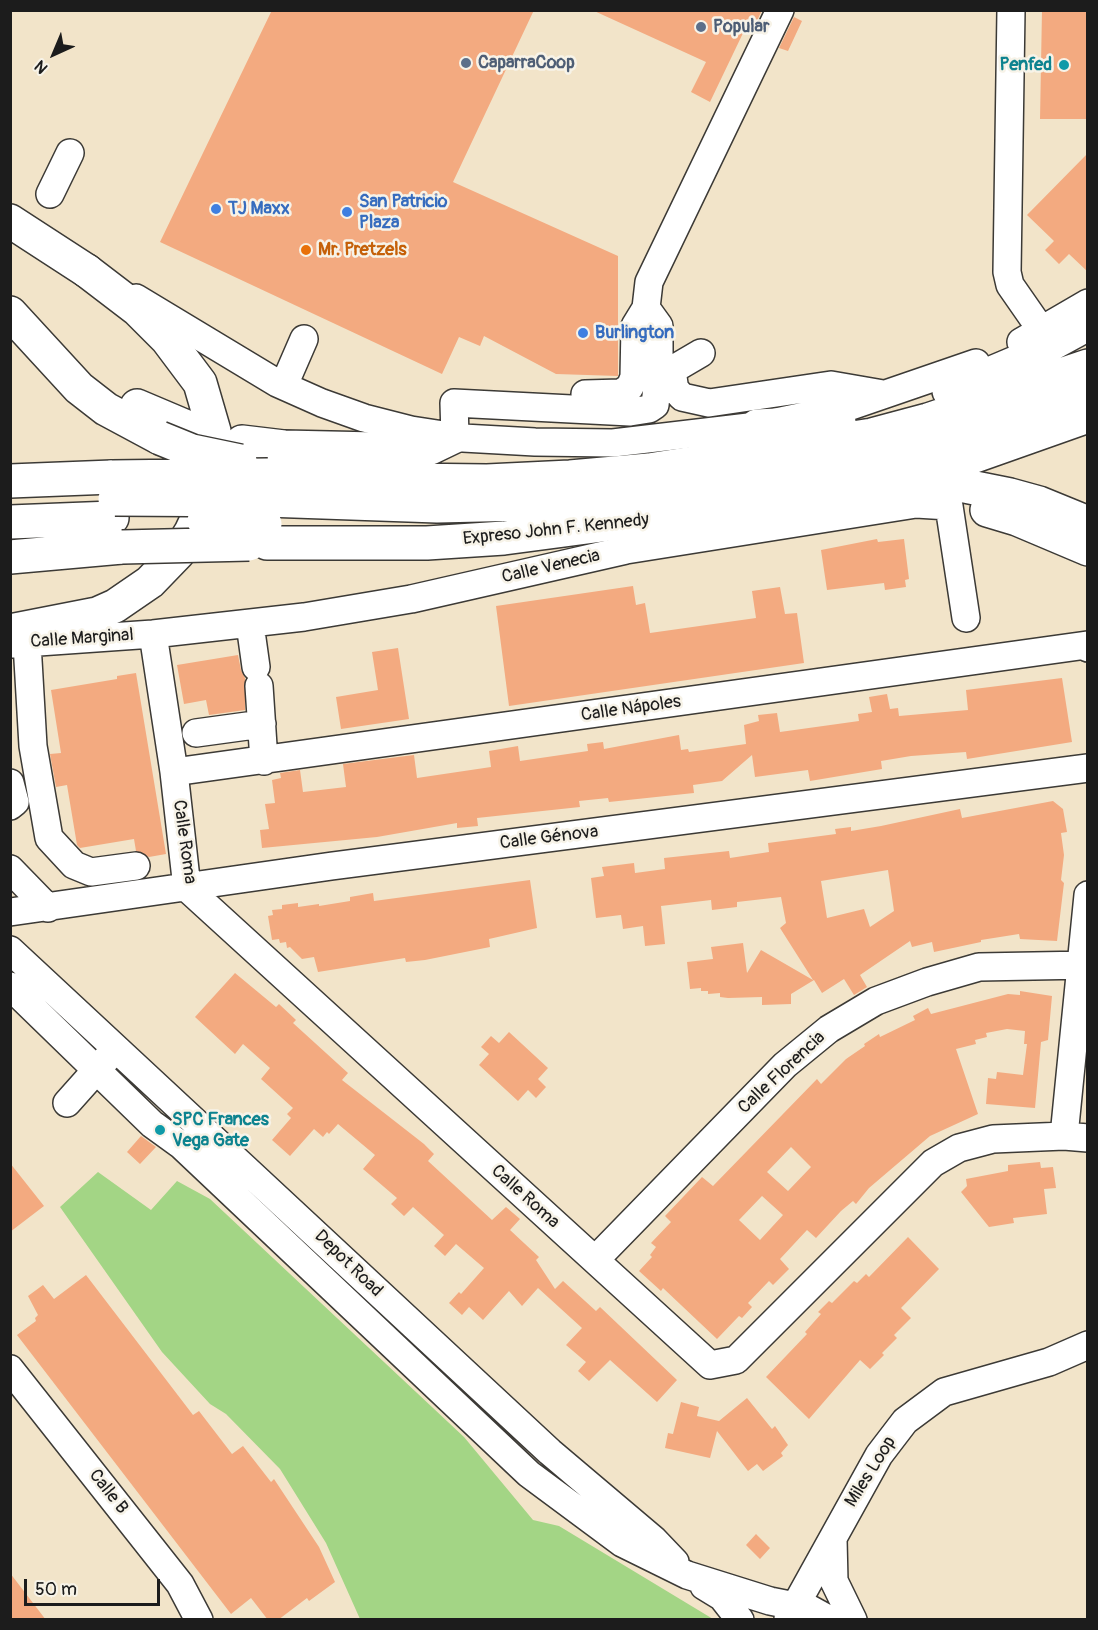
<!DOCTYPE html>
<meta charset="utf-8">
<style>
body{margin:0}
#map{position:relative;width:1098px;height:1630px;overflow:hidden;background:#f2e4c9;font-family:Pangolin,sans-serif}
canvas{display:block}
.frame{position:absolute;inset:0;border:12px solid #1c1c1c;pointer-events:none}
.north{position:absolute;left:24px;top:24px;width:60px;height:60px;-webkit-text-stroke:4px #f7f3e8;paint-order:stroke;rotate:224deg;font-size:16px;font-weight:700;line-height:24px;text-align:center;color:#1c1c1c}
.north::after{content:'';display:block;margin:auto;width:21px;height:27px;background:#1c1c1c;clip-path:polygon(50% 0,100% 100%,50% 72%,0 100%)}
.scale{position:absolute;left:24px;top:1579px;width:136px;height:27px;box-sizing:border-box;border:3px solid #1c1c1c;border-top:0;padding-left:8px;font-size:18px;line-height:21px;white-space:nowrap;color:#1c1c1c;-webkit-text-stroke:4px #f7f3e8;paint-order:stroke}
</style>
<div id="map">
<canvas width="1098" height="1630"></canvas>
<div class="frame"></div>
<div class="north">N</div>
<div class="scale">50 m</div>
</div>
<script>
const ctx = document.querySelector('canvas').getContext('2d');
ctx.lineJoin = 'round';
function paint(path, color) {
  ctx.fillStyle = color;
  ctx.fill(path, 'evenodd');
}
function shape(rows) {
  const path = new Path2D();
  for (const r of rows) {
    path.moveTo(r[0], r[1]);
    for (let i = 2; i < r.length; i += 2) path.lineTo(r[i], r[i + 1]);
  }
  return path;
}
function strokePath(path, color, width, dash) {
  ctx.strokeStyle = color;
  ctx.lineWidth = width;
  ctx.lineCap = dash ? 'butt' : 'round';
  ctx.setLineDash(dash || []);
  ctx.stroke(path);
}
function drawText(font, color, halo, rows, align = 'center') {
  ctx.font = font + ' Pangolin,sans-serif';
  ctx.lineWidth = 5;
  ctx.setLineDash([]);
  ctx.textBaseline = 'middle';
  ctx.strokeStyle = halo;
  ctx.fillStyle = color;
  for (const [text, x, y, turn = 0] of rows) {
    ctx.save();
    ctx.translate(x, y);
    ctx.rotate((+turn || 0) * Math.PI / 180);
    ctx.textAlign = isNaN(turn) ? turn : align;
    if (halo) ctx.strokeText(text, 0, 0);
    ctx.fillText(text, 0, 0);
    ctx.restore();
  }
}
const green = shape([
 [98,1172,151,1210,177,1181,210,1199,464,1437,533,1520,559,1526,713,1619,360,1619,326,1543,280,1469,226,1414,210,1404,162,1352,60,1207]
]);
const building = shape([
 [272,10,534,10,453,182,618,256,618,376,556,374,484,336,480,346,459,337,442,374,160,242],
 [592,10,762,10,751,34,744,31,710,102,691,92,706,62],
 [1042,10,1088,10,1088,119,1040,119],
 [794,17,802,21,788,51,779,48],
 [1088,153,1088,272,1069,254,1059,264,1045,250,1054,241,1027,215],
 [877,539,878,542,904,539,909,579,905,580,906,587,885,590,884,583,827,590,821,550],
 [633,586,636,605,645,603,650,633,756,618,752,591,780,587,785,614,797,613,804,663,509,706,496,606],
 [398,648,409,719,341,729,336,697,378,690,372,652],
 [238,655,241,670,245,678,245,710,209,715,206,700,184,704,177,665],
 [136,673,166,854,149,857,136,851,134,839,80,848,77,845,67,785,56,787,50,754,61,753,51,690,117,679,117,676],
 [1062,678,1072,742,967,759,966,752,911,756,881,761,882,769,810,781,808,770,755,777,752,755,722,781,693,785,694,793,609,802,608,798,579,801,580,807,477,818,478,826,457,828,457,823,377,837,262,848,260,830,269,829,265,804,275,803,272,780,281,778,280,773,300,770,303,792,346,787,343,764,414,755,417,778,491,767,489,751,518,746,520,761,588,751,587,744,603,742,604,749,679,735,681,750,688,749,689,752,746,744,744,725,759,721,758,715,777,713,780,732,859,721,858,714,872,712,869,697,887,694,890,709,898,708,899,716,968,710,966,690],
 [1053,801,1063,809,1067,832,1061,833,1064,855,1061,880,1064,883,1057,941,1020,939,1019,934,981,940,981,942,934,952,932,942,912,947,910,941,860,975,867,987,854,995,844,979,822,993,814,980,791,994,791,1004,762,1005,762,997,728,998,720,997,720,993,708,994,708,991,701,991,701,988,690,989,687,962,713,959,711,947,743,943,747,973,761,950,813,980,780,928,786,923,781,897,737,902,737,907,712,910,711,900,661,906,665,944,645,946,643,926,623,929,621,915,596,918,591,878,604,876,602,867,634,863,635,873,665,869,664,858,729,851,730,858,769,852,768,843,836,834,835,829,851,827,851,831,881,826,960,809,962,818],
 [888,870,894,911,870,927,864,909,827,918,821,881],
 [530,880,537,928,489,939,490,947,425,960,406,962,405,958,318,972,314,957,302,959,290,947,287,948,286,942,280,943,279,939,272,940,268,916,273,915,272,910,282,909,282,905,298,903,298,907,319,904,319,906,350,901,350,897,373,893,374,901],
 [235,973,276,1007,279,1004,296,1020,293,1023,348,1073,342,1080,424,1144,434,1154,428,1161,492,1220,506,1207,520,1219,510,1230,539,1257,536,1260,555,1289,563,1281,596,1311,600,1307,677,1380,657,1402,610,1360,589,1381,578,1371,586,1362,566,1345,582,1328,538,1288,522,1306,509,1291,483,1320,469,1307,462,1315,449,1303,459,1292,461,1294,484,1268,456,1244,445,1256,434,1246,444,1235,413,1207,404,1216,391,1204,397,1198,363,1169,375,1155,338,1124,329,1134,327,1132,323,1137,314,1129,290,1156,272,1140,291,1118,287,1114,293,1108,261,1079,270,1068,243,1044,235,1054,195,1017],
 [1020,991,1052,996,1048,1040,1041,1042,1035,1108,986,1104,988,1078,996,1079,997,1072,1023,1075,1027,1044,1024,1044,1025,1031,1007,1029,986,1033,987,1037,975,1040,976,1044,956,1049,978,1114,930,1136,869,1188,856,1204,853,1201,841,1211,816,1238,807,1230,780,1259,789,1269,773,1285,769,1281,748,1303,752,1307,742,1318,739,1316,717,1339,663,1288,661,1291,639,1271,652,1257,650,1255,656,1247,651,1243,671,1222,665,1216,702,1177,713,1186,817,1079,821,1084,846,1059,865,1046,864,1044,879,1034,880,1037,915,1020,913,1016,928,1008,931,1014,1008,994,1020,995],
 [791,1147,811,1167,788,1191,767,1172],
 [762,1196,783,1215,760,1240,739,1220],
 [509,1032,548,1068,538,1079,546,1087,536,1098,528,1090,518,1101,479,1065,489,1054,481,1047,491,1036,499,1043],
 [141,1136,156,1147,140,1164,127,1152],
 [1040,1162,1041,1168,1053,1167,1056,1188,1044,1189,1047,1214,1013,1218,1014,1223,989,1227,961,1192,967,1186,966,1179,1008,1171,1008,1165],
 [10,1163,44,1206,10,1232],
 [908,1237,939,1269,901,1308,911,1318,894,1335,897,1338,882,1353,884,1355,870,1369,860,1360,809,1419,766,1377,807,1334,805,1332,821,1314,818,1312,829,1301,832,1303,854,1281,857,1283,866,1274,869,1277],
 [86,1275,193,1415,199,1411,232,1454,243,1446,271,1482,274,1479,319,1547,335,1582,309,1601,307,1598,278,1620,268,1620,251,1598,231,1614,17,1335,36,1321,35,1318,38,1315,28,1296,43,1285,54,1299],
 [747,1398,772,1429,775,1426,788,1445,781,1453,783,1456,763,1471,757,1464,748,1471,717,1431,710,1458,665,1448,668,1433,673,1434,681,1402,699,1407,697,1416,719,1421],
 [756,1534,770,1548,760,1559,746,1545],
 [10,1573,46,1620,10,1620]
]);
const minor = shape([
 [1011,10,1007,272,1010,285,1042,331],
 [50,194,70,153],
 [136,298,277,383,322,403,364,418,411,430,463,438,535,442,613,443,757,426,848,407,976,363],
 [1021,342,1088,303],
 [659,370,682,397,709,403,831,385,883,394],
 [284,385,304,339],
 [675,391,672,370,701,353],
 [585,394,621,393,630,387,634,377,635,326,646,308],
 [455,436,454,403,630,412,649,409,655,405,659,370,659,326,646,308,649,282,780,10],
 [250,624,256,667],
 [153,634,174,772,187,888,710,1365,736,1360,933,1163,959,1148,993,1139,1064,1136,1088,1138],
 [27,643,33,746,49,838,74,865,91,872,136,866],
 [10,644,153,634,304,617,411,599,626,550,916,504,949,506,966,618],
 [259,686,264,761],
 [196,733,262,724],
 [174,772,1087,645,1088,648],
 [10,783,15,802,10,806],
 [10,869,48,908],
 [10,912,332,866,1088,768],
 [10,950,550,1452,654,1540,675,1562],
 [10,986,152,1124,181,1145,529,1474,622,1543,687,1575,770,1601,810,1609,830,1620],
 [67,1103,108,1057],
 [1064,1136,1088,895],
 [595,1260,785,1065,829,1029,876,1001,927,982,979,967,1088,965],
 [10,1369,180,1584,199,1620],
 [833,1539,834,1581,853,1620],
 [704,1586,722,1597,740,1620],
 [788,1619,879,1455,905,1421,944,1392,1049,1362,1088,1345]
]);
const major = shape([
 [10,221,87,271]
]);
const highway = shape([
 [10,313,79,388,106,409,160,438],
 [949,391,1020,361,1088,324],
 [137,406,189,428],
 [757,426,839,422],
 [242,442,284,447,376,449,430,448,455,436],
 [268,475,318,479,487,481,570,477,649,470,872,435,928,420,1088,366],
 [10,481,112,477],
 [914,485,965,486,1010,495,1039,503,1088,523],
 [266,500,437,506,568,503,801,471,894,455,959,436,1088,391],
 [987,510,1017,519,1088,549],
 [10,522,112,518],
 [267,543,427,543,504,538,829,495,938,469,1088,416],
 [10,557,122,547],
 [10,631,97,614,115,606,150,582,178,553,191,532,214,483,216,465,214,431,200,383,167,339,138,310,87,271]
]);
const highwayBridge = shape([
 [160,438,192,451,240,461],
 [112,477,268,475],
 [115,499,266,500],
 [204,521,265,524],
 [122,547,249,544]
]);
const markers = [
 [701,27,6,"#5c6f8a"],
 [466,63,6,"#5c6f8a"],
 [1064,65,6,"#0f9aa8"],
 [216,209,6,"#3f7fe0"],
 [347,212,6,"#3f7fe0"],
 [306,250,6,"#e8710a"],
 [583,333,6,"#3f7fe0"],
 [160,1130,6,"#0f9aa8"]
];
const serviceNames = [
 ["Popular",713,27],
 ["CaparraCoop",478,63]
];
const cultureNames = [
 ["Penfed",1052,65],
 ["SPC Frances",172,1120,"left"],
 ["Vega Gate",172,1141,"left"]
];
const shopNames = [
 ["San Patricio",359,202],
 ["Plaza",359,223],
 ["TJ Maxx",228,209],
 ["Burlington",595,333]
];
const foodNames = [
 ["Mr. Pretzels",318,250]
];
const streetNames = [
 ["Expreso John F. Kennedy",556,530,-6],
 ["Calle Venecia",551,567,-13],
 ["Calle Marginal",82,639,-4],
 ["Calle Nápoles",631,709,-8],
 ["Calle Génova",549,838,-7],
 ["Calle Roma",184,842,82],
 ["Calle Florencia",782,1073,-43],
 ["Calle Roma",525,1197,42],
 ["Depot Road",348,1264,44],
 ["Miles Loop",871,1472,-58],
 ["Calle B",108,1492,52]
];
paint(green, '#a3d585');
paint(building, '#f3aa80');
strokePath(minor, '#3c3a36', 30);
strokePath(major, '#3c3a36', 36);
strokePath(highway, '#3c3a36', 36);
strokePath(minor, '#fff', 27);
strokePath(major, '#fff', 33);
strokePath(highway, '#fff', 33);
strokePath(highwayBridge, '#3c3a36', 36, []);
strokePath(highwayBridge, '#fff', 33);
for (const [x, y, r, color] of markers) {
  const dot = new Path2D();
  dot.arc(x, y, r, 0, 2 * Math.PI);
  ctx.fillStyle = color;
  ctx.fill(dot);
  strokePath(dot, '#f7f3e8', 2);
}
drawText('bold 18px', '#4e5e75', '#f7f3e8', serviceNames, 'left');
drawText('bold 18px', '#0d838f', '#f7f3e8', cultureNames, 'right');
drawText('bold 18px', '#366cbe', '#f7f3e8', shopNames, 'left');
drawText('bold 18px', '#c56008', '#f7f3e8', foodNames, 'left');
drawText('18px', '#1c1c1c', '#f7f3e8', streetNames);
</script>
